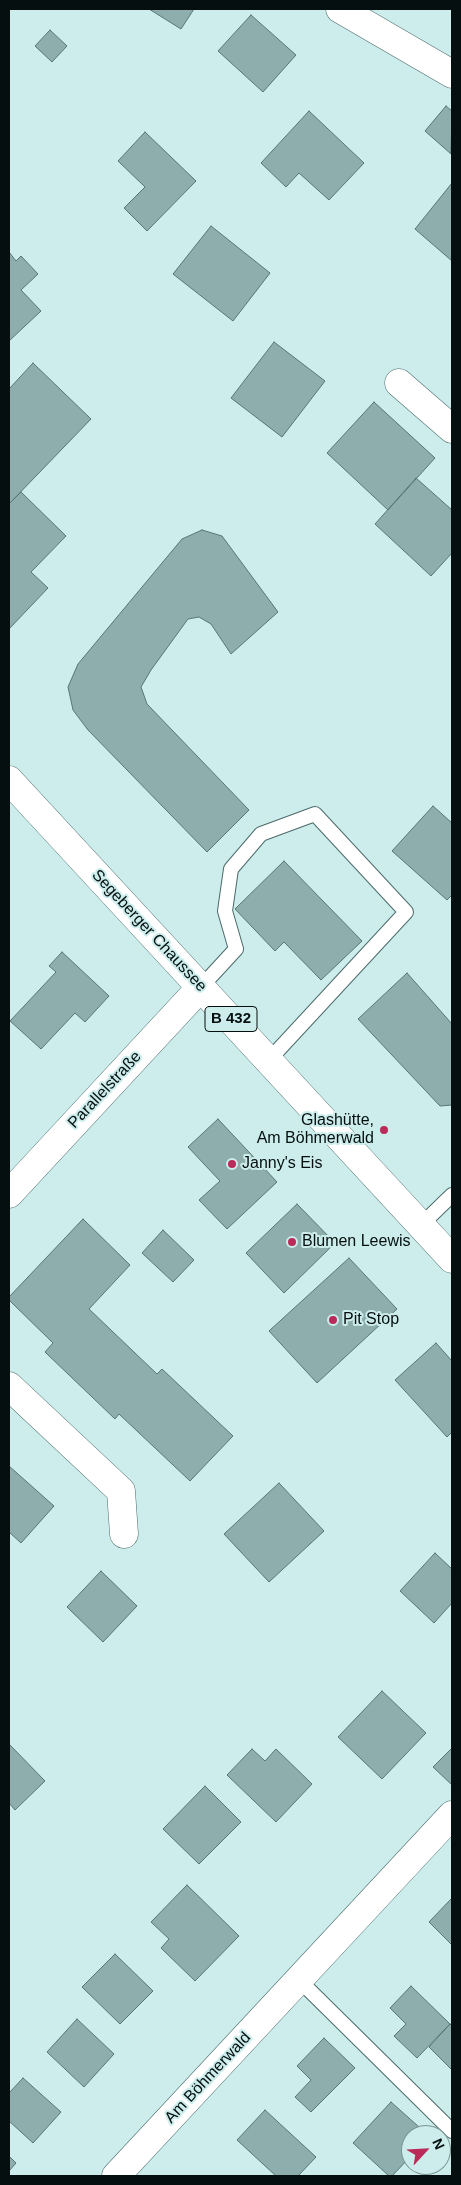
<!DOCTYPE html>
<meta charset="utf-8">
<style>
body{margin:0}
#map{position:relative;width:461px;height:2185px;overflow:hidden;background:#ccedec;font-family:Helvetica,sans-serif}
canvas{display:block}
.frame{position:absolute;inset:0;border:10px solid #050f0f;pointer-events:none}
.north{position:absolute;left:401px;top:2125px;width:50px;height:50px;box-sizing:border-box;background:#ccedec;border:1px solid #7c9494;border-radius:50%;rotate:65deg;font-size:14px;font-weight:700;line-height:20px;text-align:center;color:#050f0f}
.north::after{content:'';display:block;margin:auto;width:18px;height:22px;background:#ba2b59;clip-path:polygon(50% 0,100% 100%,50% 72%,0 100%)}
</style>
<div id="map">
<canvas width="461" height="2185"></canvas>
<div class="frame"></div>
<div class="north">N</div>
</div>
<script>
const ctx = document.querySelector('canvas').getContext('2d');
ctx.lineJoin = 'round';
function paint(path, color) {
  ctx.fillStyle = color;
  ctx.fill(path, 'evenodd');
}
function shape(rows) {
  const path = new Path2D();
  for (const r of rows) {
    path.moveTo(r[0], r[1]);
    for (let i = 2; i < r.length; i += 2) path.lineTo(r[i], r[i + 1]);
  }
  return path;
}
function strokePath(path, color, width, dash) {
  ctx.strokeStyle = color;
  ctx.lineWidth = width;
  ctx.lineCap = dash ? 'butt' : 'round';
  ctx.setLineDash(dash || []);
  ctx.stroke(path);
}
function drawText(font, color, halo, rows, align = 'center') {
  ctx.font = font + ' Helvetica,sans-serif';
  ctx.lineWidth = 4;
  ctx.setLineDash([]);
  ctx.textBaseline = 'middle';
  ctx.strokeStyle = halo;
  ctx.fillStyle = color;
  for (const [text, x, y, turn = 0] of rows) {
    ctx.save();
    ctx.translate(x, y);
    ctx.rotate((+turn || 0) * Math.PI / 180);
    ctx.textAlign = isNaN(turn) ? turn : align;
    if (halo) ctx.strokeText(text, 0, 0);
    ctx.fillText(text, 0, 0);
    ctx.restore();
  }
}
const building = shape([
 [149,9,194,9,181,29,149,9],
 [251,15,296,55,263,92,218,51,251,15],
 [50,30,67,46,52,62,35,46,50,30],
 [446,106,452,111,451,154,425,131,446,106],
 [309,111,364,163,329,200,299,173,286,187,261,163,309,111],
 [145,132,196,181,147,231,124,208,145,187,118,161,145,132],
 [452,183,452,261,415,229,452,183],
 [211,226,270,273,233,321,173,274,211,226],
 [9,252,16,261,21,256,38,274,21,290,41,311,9,341,9,252],
 [274,342,325,381,282,437,231,398,274,342],
 [33,363,91,419,9,504,9,389,33,363],
 [374,402,435,458,388,510,327,453,374,402],
 [416,478,452,510,452,553,431,576,375,524,416,478],
 [21,492,66,536,31,572,48,588,9,629,9,504,21,492],
 [202,530,222,536,278,612,231,654,211,624,199,617,188,619,151,670,141,687,147,704,249,810,207,852,88,730,73,710,68,687,78,664,182,539,202,530],
 [433,806,452,823,452,895,447,900,392,851,433,806],
 [284,861,362,941,321,980,284,942,275,951,235,909,284,861],
 [62,952,109,996,85,1022,75,1013,41,1049,10,1021,56,972,49,966,62,952],
 [407,973,452,1024,452,1105,440,1106,358,1019,407,973],
 [218,1119,277,1182,227,1229,199,1200,220,1181,188,1147,218,1119],
 [297,1204,335,1243,284,1293,246,1253,297,1204],
 [83,1219,130,1265,89,1309,157,1374,162,1369,233,1436,190,1481,119,1414,115,1419,45,1352,53,1343,9,1300,9,1297,83,1219],
 [163,1230,194,1260,173,1282,142,1253,163,1230],
 [349,1258,397,1309,317,1383,269,1331,349,1258],
 [436,1343,452,1361,452,1432,447,1437,395,1380,436,1343],
 [9,1466,54,1506,21,1543,9,1532,9,1466],
 [279,1483,324,1531,269,1582,224,1534,279,1483],
 [435,1553,452,1569,452,1603,434,1623,400,1591,435,1553],
 [101,1571,137,1606,103,1642,67,1607,101,1571],
 [382,1691,426,1733,382,1779,338,1737,382,1691],
 [9,1744,45,1781,15,1810,9,1803,9,1744],
 [452,1748,452,1785,433,1767,452,1748],
 [252,1749,265,1761,276,1749,312,1784,276,1822,227,1775,252,1749],
 [205,1786,241,1822,199,1864,163,1829,205,1786],
 [187,1885,239,1936,195,1981,161,1948,169,1939,151,1922,187,1885],
 [452,1898,452,1945,429,1922,452,1898],
 [115,1954,153,1991,120,2024,82,1987,115,1954],
 [411,1986,450,2024,417,2058,394,2036,406,2024,390,2008,411,1986],
 [77,2019,114,2054,84,2087,47,2052,77,2019],
 [450,2024,452,2026,452,2070,429,2047,450,2024],
 [324,2038,355,2068,311,2112,295,2097,311,2080,297,2066,324,2038],
 [23,2078,61,2112,33,2143,9,2121,9,2093,23,2078],
 [391,2102,428,2135,411,2135,411,2156,392,2176,389,2176,353,2143,391,2102],
 [265,2110,316,2157,298,2176,276,2176,237,2140,265,2110],
 [9,2156,16,2163,9,2171,9,2156]
]);
const lane = shape([
 [201,987,236,949,225,911,231,869,261,834,315,814,406,912,269,1060],
 [421,1225,452,1195],
 [299,1980,452,2131]
]);
const street = shape([
 [340,9,452,74],
 [399,383,452,429],
 [9,1194,201,987],
 [9,1386,121,1491,124,1534],
 [116,2176,452,1815]
]);
const primary = shape([
 [9,780,452,1259]
]);
const markers = [
 [384,1130,5,"#ba2b59"],
 [232,1164,5,"#ba2b59"],
 [292,1242,5,"#ba2b59"],
 [333,1320,5,"#ba2b59"]
];
const shields = [
 [231,1019,52]
];
const shieldNames = [
 ["B 432",231,1019]
];
const streetNames = [
 ["Segeberger Chaussee",149,931,47],
 ["Parallelstraße",105,1090,-47],
 ["Am Böhmerwald",208,2078,-47]
];
const poiNames = [
 ["Glashütte,",374,1121,"right"],
 ["Am Böhmerwald",374,1139,"right"],
 ["Janny's Eis",242,1164],
 ["Blumen Leewis",302,1242],
 ["Pit Stop",343,1320]
];
paint(building, '#8eaeae');
strokePath(building, '#577575', 1);
strokePath(lane, '#4c6a6a', 16);
strokePath(street, '#4c6a6a', 29);
strokePath(primary, '#4c6a6a', 29);
strokePath(lane, '#fff', 14);
strokePath(street, '#fff', 28);
strokePath(primary, '#fff', 28);
for (const [x, y, r, color] of markers) {
  const dot = new Path2D();
  dot.arc(x, y, r, 0, 2 * Math.PI);
  ctx.fillStyle = color;
  ctx.fill(dot);
  strokePath(dot, '#ccedec', 2);
}
for (const [x, y, w] of shields) {
  const box = new Path2D();
  box.roundRect(x - w / 2, y - 12.5, w, 25, 4);
  ctx.fillStyle = '#ccedec';
  ctx.fill(box);
  strokePath(box, '#050f0f', 1);
}
drawText('bold 15px', '#050f0f', null, shieldNames);
drawText('16px', '#050f0f', '#ccedec', streetNames);
drawText('16px', '#050f0f', '#ccedec', poiNames, 'left');
</script>
